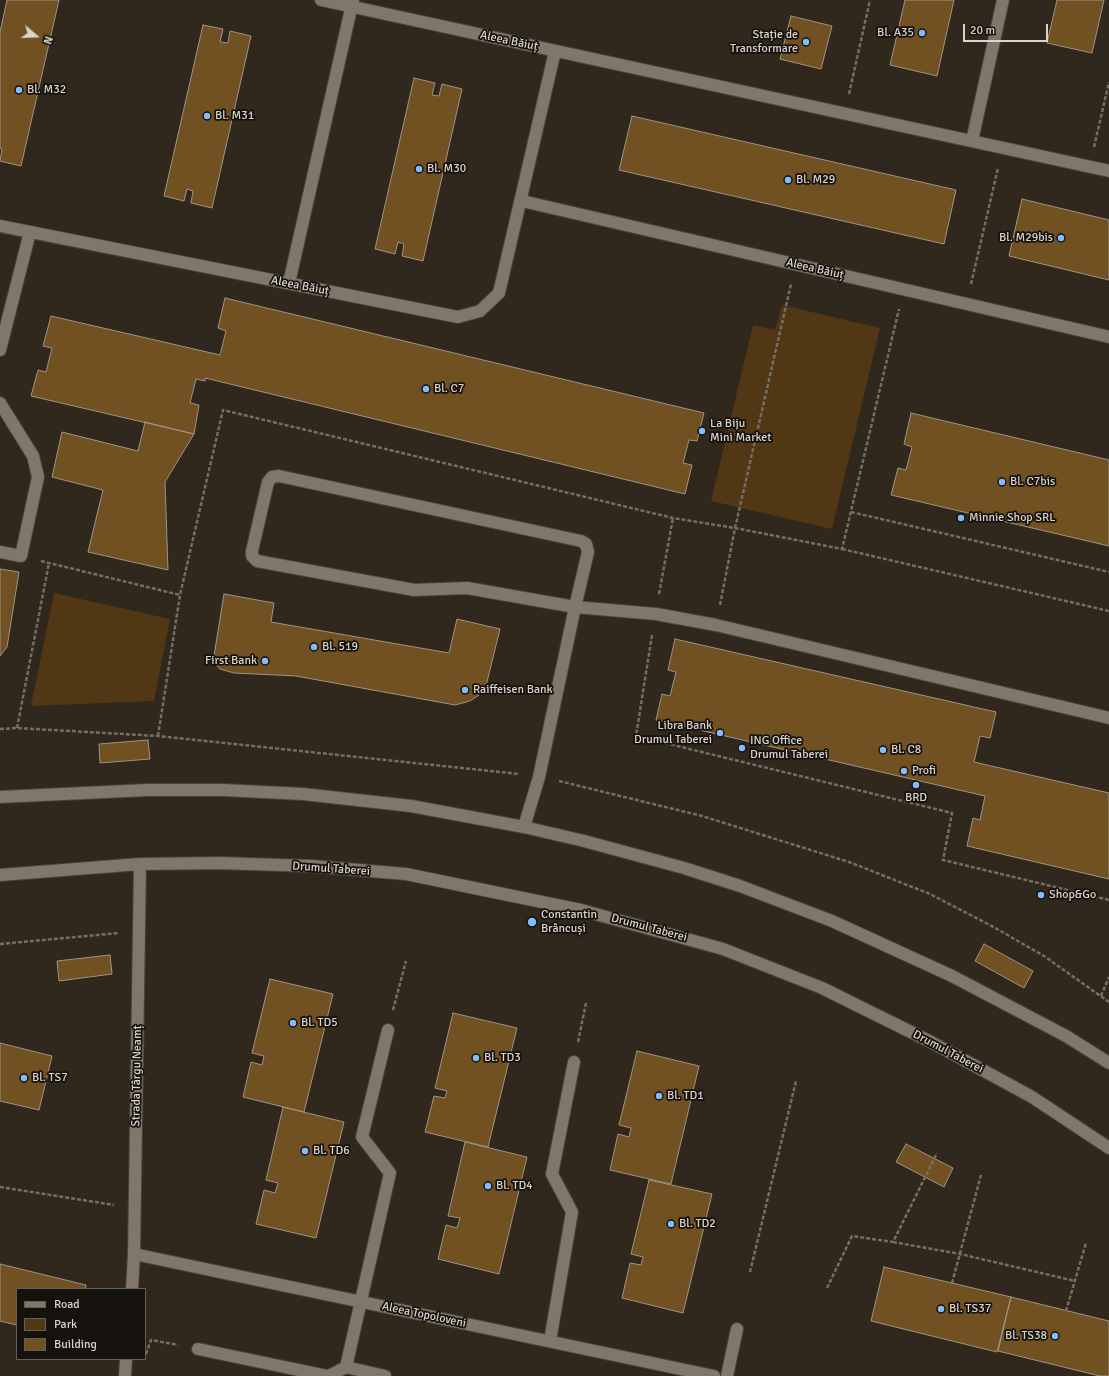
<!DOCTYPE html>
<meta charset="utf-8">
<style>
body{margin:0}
#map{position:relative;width:1109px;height:1376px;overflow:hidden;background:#30271d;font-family:Signika,sans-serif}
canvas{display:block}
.legend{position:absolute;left:16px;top:1288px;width:130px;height:72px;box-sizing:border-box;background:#15110c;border:1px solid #645f59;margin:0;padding:5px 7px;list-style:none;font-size:12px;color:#dad4cd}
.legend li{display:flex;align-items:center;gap:8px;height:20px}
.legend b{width:20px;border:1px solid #645f59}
.north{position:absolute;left:16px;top:16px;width:40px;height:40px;-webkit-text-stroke:3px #15110c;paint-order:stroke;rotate:109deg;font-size:11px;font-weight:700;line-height:16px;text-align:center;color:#dad4cd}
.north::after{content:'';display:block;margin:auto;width:14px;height:18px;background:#dad4cd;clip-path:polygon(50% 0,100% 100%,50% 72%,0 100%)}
.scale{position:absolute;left:963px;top:24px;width:85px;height:18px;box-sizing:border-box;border:2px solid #dad4cd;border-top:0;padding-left:5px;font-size:12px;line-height:14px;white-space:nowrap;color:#dad4cd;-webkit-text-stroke:3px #15110c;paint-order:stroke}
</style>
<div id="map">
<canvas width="1109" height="1376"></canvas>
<ul class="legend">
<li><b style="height:5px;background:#807669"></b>Road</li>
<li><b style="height:11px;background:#513713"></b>Park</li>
<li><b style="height:11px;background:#715022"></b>Building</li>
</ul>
<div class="north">N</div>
<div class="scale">20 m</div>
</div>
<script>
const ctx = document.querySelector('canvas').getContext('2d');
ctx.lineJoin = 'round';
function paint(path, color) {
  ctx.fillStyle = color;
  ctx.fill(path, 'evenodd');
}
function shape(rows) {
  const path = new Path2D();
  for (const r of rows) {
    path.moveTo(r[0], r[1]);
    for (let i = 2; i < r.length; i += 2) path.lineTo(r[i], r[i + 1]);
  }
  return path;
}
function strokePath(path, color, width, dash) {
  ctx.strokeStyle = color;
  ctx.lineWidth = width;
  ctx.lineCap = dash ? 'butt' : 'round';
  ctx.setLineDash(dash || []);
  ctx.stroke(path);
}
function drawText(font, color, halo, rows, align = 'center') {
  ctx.font = font + ' Signika,sans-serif';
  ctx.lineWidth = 3.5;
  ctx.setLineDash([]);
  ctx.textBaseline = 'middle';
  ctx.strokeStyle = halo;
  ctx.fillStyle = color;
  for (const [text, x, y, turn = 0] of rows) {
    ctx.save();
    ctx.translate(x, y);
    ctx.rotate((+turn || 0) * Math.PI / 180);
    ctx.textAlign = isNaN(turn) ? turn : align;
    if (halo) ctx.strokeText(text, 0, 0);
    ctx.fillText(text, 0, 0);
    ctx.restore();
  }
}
const green = shape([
 [782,305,880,328,832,529,711,501,753,325,775,330],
 [54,593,170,619,154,701,31,706]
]);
const building = shape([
 [7,0,59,0,21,166,0,161,2,149,0,148,0,32,7,0],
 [905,0,954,0,937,76,890,65,905,0],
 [1057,0,1104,0,1092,53,1047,43,1057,0],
 [791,16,832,26,821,69,780,59,791,16],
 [203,25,223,29,220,42,228,43,230,31,251,36,212,208,191,203,193,191,187,189,184,201,164,196,203,25],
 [414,78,435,83,432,95,439,96,442,84,462,89,423,261,402,256,404,244,398,242,395,254,375,249,414,78],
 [632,116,956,190,944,244,619,170,632,116],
 [1022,199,1109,220,1109,280,1009,256,1022,199],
 [225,298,704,413,697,441,689,440,683,463,692,465,685,494,205,378,205,381,196,379,190,403,199,405,194,434,31,396,38,370,46,372,52,348,43,346,51,316,220,355,226,331,218,328,225,298],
 [911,413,1109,460,1109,546,891,495,898,468,906,470,912,447,904,444,911,413],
 [145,422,194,434,165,482,168,570,88,552,103,490,52,477,62,432,138,451,145,422],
 [0,569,19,572,7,647,0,656,0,569],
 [224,594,274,603,271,622,449,653,457,619,500,629,486,686,479,695,470,701,455,705,296,676,234,673,220,669,213,662,224,594],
 [675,639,996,712,990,738,980,736,974,762,1109,793,1109,879,967,846,973,818,980,820,985,796,656,720,662,694,670,696,676,672,668,670,675,639],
 [148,740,150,759,100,763,99,744,148,740],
 [984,944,1033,971,1024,988,975,961,984,944],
 [110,955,112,974,59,981,57,961,110,955],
 [270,979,333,994,304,1112,243,1097,251,1062,262,1065,264,1056,252,1053,270,979],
 [453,1013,517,1028,488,1147,425,1132,434,1096,445,1098,447,1091,435,1088,453,1013],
 [0,1043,52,1056,39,1110,0,1101,0,1043],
 [637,1051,699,1066,671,1184,610,1170,618,1134,629,1137,631,1128,619,1125,637,1051],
 [283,1107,344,1122,316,1238,256,1224,264,1190,275,1193,278,1183,266,1180,283,1107],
 [465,1142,527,1157,499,1274,438,1259,446,1225,457,1228,460,1218,448,1216,465,1142],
 [906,1144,953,1168,944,1187,896,1162,906,1144],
 [649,1180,712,1194,683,1313,622,1298,630,1263,641,1265,643,1257,631,1254,649,1180],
 [0,1264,86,1285,85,1289,17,1289,17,1325,0,1321,0,1264],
 [884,1267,1011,1297,997,1352,871,1321,884,1267],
 [1011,1297,1109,1321,1109,1376,1100,1376,998,1351,1011,1297]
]);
const path = shape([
 [849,94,870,0],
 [1094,147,1109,82],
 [971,284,998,168],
 [851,512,1109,572],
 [842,549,1109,611],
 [41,561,180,595],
 [659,594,673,518],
 [720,605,735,528,842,549,899,309],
 [652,635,636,736,952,813,943,860,1109,900],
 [17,728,49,563],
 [0,729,17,728,158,736,519,774],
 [158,736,180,595,223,410,673,518,735,528,791,284],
 [559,781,702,816,849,862,930,894,990,925,1044,956,1109,1002],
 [0,944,119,933],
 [1101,996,1109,977],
 [393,1010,406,961],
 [578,1042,586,1003],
 [0,1187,114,1205],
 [893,1242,960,1254,1075,1281],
 [750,1272,796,1081],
 [952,1283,981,1175],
 [827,1288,852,1236,893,1242,937,1153],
 [1066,1311,1086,1243],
 [146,1354,151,1340,178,1345]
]);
const lane = shape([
 [524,827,539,777,575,607,588,552,586,544,581,541,279,476,272,477,268,482,252,551,252,556,257,561,414,590,467,588,575,607,656,614,716,625,1109,718],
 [550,1341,572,1212,552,1174,574,1062],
 [198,1349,328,1376],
 [346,1367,390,1173,362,1137,388,1030],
 [329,1376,346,1367,385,1376],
 [727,1376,737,1329]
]);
const street = shape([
 [321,0,1109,171],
 [972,141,1003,0],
 [522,201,1109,337],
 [0,226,458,317,480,311,499,293,555,51],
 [289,283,353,0],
 [0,350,30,232],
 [0,403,33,456,38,477,21,556,0,552],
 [134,1254,714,1376]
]);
const secondary = shape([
 [0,797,147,790,223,790,303,794,411,806,524,827,584,841,684,868,740,886,832,921,952,976,1066,1036,1109,1063],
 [0,875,140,864,219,863,312,866,406,874,581,910,723,949,822,988,931,1042,1032,1097,1109,1148],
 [132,1289,134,1254,140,864],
 [125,1376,126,1359]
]);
const markers = [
 [922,33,4,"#82bcfa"],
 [806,42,4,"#82bcfa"],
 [19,90,4,"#82bcfa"],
 [207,116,4,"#82bcfa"],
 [419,169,4,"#82bcfa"],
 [788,180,4,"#82bcfa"],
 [1061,238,4,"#82bcfa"],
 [426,389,4,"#82bcfa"],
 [702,431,4,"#82bcfa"],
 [1002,482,4,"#82bcfa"],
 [961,518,4,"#82bcfa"],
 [314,647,4,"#82bcfa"],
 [265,661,4,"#82bcfa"],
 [465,690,4,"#82bcfa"],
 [720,733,4,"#82bcfa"],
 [742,748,4,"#82bcfa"],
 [883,750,4,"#82bcfa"],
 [904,771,4,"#82bcfa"],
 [916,785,4,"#82bcfa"],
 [1041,895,4,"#82bcfa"],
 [532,922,5,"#82bcfa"],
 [293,1023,4,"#82bcfa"],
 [476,1058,4,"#82bcfa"],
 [24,1078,4,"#82bcfa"],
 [659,1096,4,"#82bcfa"],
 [305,1151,4,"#82bcfa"],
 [488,1186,4,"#82bcfa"],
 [671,1224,4,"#82bcfa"],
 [941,1309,4,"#82bcfa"],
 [1055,1336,4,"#82bcfa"]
];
const poiNames = [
 ["Bl. A35",914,33,"right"],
 ["Stație de",798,35,"right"],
 ["Transformare",798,49,"right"],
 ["Bl. M32",27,90],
 ["Bl. M31",215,116],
 ["Bl. M30",427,169],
 ["Bl. M29",796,180],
 ["Bl. M29bis",1053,238,"right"],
 ["Bl. C7",434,389],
 ["La Biju",710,424],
 ["Mini Market",710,438],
 ["Bl. C7bis",1010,482],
 ["Minnie Shop SRL",969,518],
 ["Bl. 519",322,647],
 ["First Bank",257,661,"right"],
 ["Raiffeisen Bank",473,690],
 ["Libra Bank",712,726,"right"],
 ["Drumul Taberei",712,740,"right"],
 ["ING Office",750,741],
 ["Drumul Taberei",750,755],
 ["Bl. C8",891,750],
 ["Profi",912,771],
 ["BRD",916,798,"center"],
 ["Shop&Go",1049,895],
 ["Constantin",541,915],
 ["Brâncuși",541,929],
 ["Bl. TD5",301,1023],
 ["Bl. TD3",484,1058],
 ["Bl. TS7",32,1078],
 ["Bl. TD1",667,1096],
 ["Bl. TD6",313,1151],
 ["Bl. TD4",496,1186],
 ["Bl. TD2",679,1224],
 ["Bl. TS37",949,1309],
 ["Bl. TS38",1047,1336,"right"]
];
const streetNames = [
 ["Aleea Băiuț",509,41,12],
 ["Aleea Băiuț",815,269,13],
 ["Aleea Băiuț",300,286,11],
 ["Drumul Taberei",331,869,4],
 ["Drumul Taberei",649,928,15],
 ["Drumul Taberei",948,1052,28],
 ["Strada Târgu Neamț",137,1076,-89],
 ["Aleea Topoloveni",424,1315,12]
];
paint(green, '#513713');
paint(building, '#715022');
strokePath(building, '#9f9487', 1);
strokePath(lane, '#4a433a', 14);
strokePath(street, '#4a433a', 14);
strokePath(secondary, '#4a433a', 14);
strokePath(path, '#756e65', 2.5, [4, 2]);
strokePath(lane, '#807669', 12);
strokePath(street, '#807669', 12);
strokePath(secondary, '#807669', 12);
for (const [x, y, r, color] of markers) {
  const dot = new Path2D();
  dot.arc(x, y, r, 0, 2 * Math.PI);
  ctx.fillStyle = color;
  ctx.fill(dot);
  strokePath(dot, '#15110c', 1.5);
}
drawText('12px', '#dad4cd', '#15110c', poiNames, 'left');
drawText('12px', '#dad4cd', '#15110c', streetNames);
</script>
